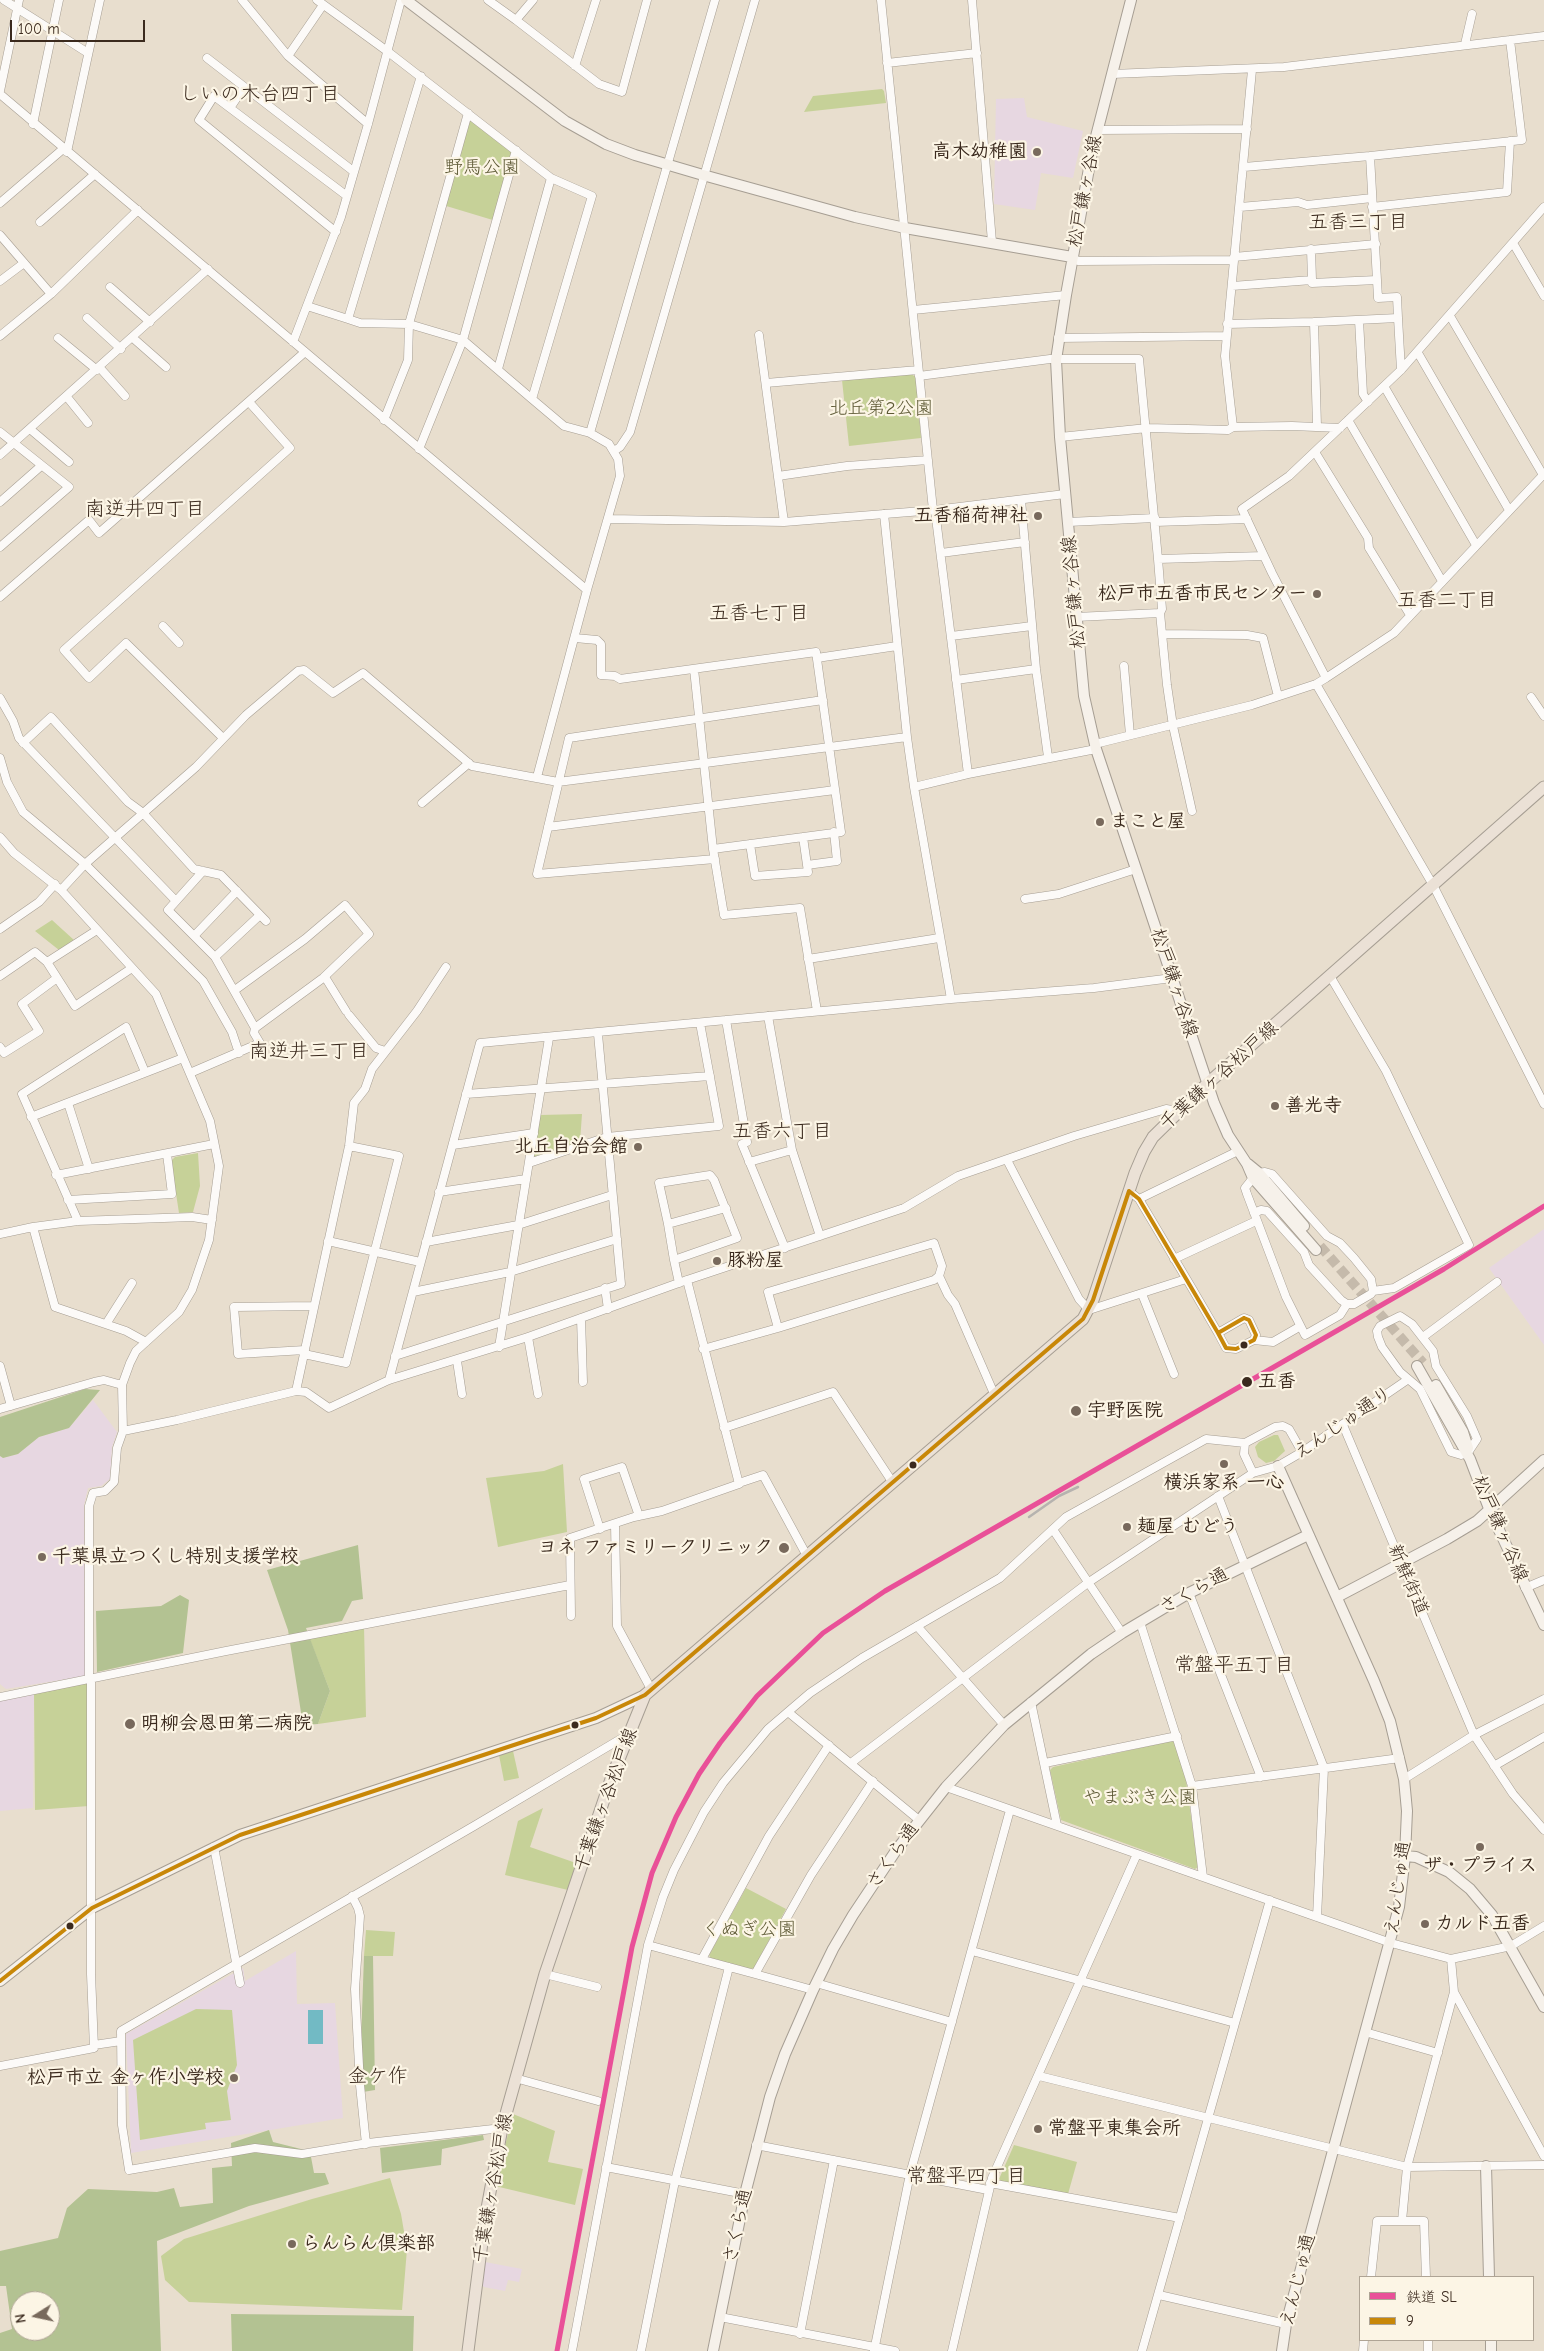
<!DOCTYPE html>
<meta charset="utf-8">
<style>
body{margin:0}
#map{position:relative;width:1544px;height:2351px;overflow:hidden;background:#e8dece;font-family:"Comic Neue","Klee One",sans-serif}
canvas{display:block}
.legend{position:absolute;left:1359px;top:2276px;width:175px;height:65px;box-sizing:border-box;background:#fcf5e5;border:1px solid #afa495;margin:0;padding:6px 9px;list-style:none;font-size:15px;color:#3b2a1e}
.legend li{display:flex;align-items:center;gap:10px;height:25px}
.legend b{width:25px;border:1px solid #afa495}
.north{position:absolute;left:10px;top:2291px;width:50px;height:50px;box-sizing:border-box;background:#fcf5e5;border:1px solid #afa495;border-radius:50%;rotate:260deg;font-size:14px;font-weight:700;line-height:20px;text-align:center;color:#3b2a1e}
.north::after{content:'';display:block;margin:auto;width:18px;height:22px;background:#78695c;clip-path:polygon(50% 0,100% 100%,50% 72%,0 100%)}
.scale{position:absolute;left:10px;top:20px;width:135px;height:22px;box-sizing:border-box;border:2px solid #3b2a1e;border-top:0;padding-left:6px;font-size:15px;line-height:18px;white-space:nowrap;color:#3b2a1e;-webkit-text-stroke:4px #fcf5e5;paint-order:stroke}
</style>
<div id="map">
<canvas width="1544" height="2351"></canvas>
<ul class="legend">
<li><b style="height:6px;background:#e95098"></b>鉄道 SL</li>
<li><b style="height:6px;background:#c88708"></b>9</li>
</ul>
<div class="north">N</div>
<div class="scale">100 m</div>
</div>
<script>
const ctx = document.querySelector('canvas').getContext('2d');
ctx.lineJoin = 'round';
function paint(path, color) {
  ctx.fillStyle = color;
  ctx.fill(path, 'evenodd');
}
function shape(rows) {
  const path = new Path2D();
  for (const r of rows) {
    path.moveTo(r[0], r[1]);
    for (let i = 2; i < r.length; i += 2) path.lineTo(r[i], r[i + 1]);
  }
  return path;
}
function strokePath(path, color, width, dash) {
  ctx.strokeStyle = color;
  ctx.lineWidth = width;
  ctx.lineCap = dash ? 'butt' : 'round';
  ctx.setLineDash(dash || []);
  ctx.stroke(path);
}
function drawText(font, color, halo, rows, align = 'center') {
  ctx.font = font + ' "Comic Neue","Klee One",sans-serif';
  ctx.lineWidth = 4.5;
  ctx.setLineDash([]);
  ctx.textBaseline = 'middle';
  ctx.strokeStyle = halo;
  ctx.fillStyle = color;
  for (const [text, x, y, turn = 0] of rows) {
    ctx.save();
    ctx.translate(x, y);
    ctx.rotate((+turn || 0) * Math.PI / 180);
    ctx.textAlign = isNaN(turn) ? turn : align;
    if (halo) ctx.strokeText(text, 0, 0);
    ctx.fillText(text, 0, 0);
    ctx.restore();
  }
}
const built = shape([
 [1024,98,1027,117,1083,131,1073,178,1041,173,1035,210,994,204,996,99],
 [1544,1229,1544,1345,1489,1268],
 [93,1400,117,1432,112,1447,110,1479,101,1486,88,1488,84,1505,85,1676,6,1689,0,1684,0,1456,3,1458,18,1454,39,1437,69,1428],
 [34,1694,33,1808,0,1811,0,1700],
 [296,1951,297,2004,335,2003,343,2118,131,2153,126,2034,243,1968,245,1981],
 [485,2262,522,2269,519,2282,508,2280,505,2291,484,2287,482,2284]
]);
const green = shape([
 [882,89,884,91,886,103,804,112,813,96],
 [468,113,516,150,496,221,443,205],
 [911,374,916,377,921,438,849,446,842,380],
 [52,920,74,940,59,950,35,931],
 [582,1114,580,1142,533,1157,540,1115],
 [198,1153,200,1186,193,1212,179,1213,171,1161,175,1157],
 [1274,1435,1278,1435,1285,1451,1274,1461,1266,1463,1258,1457,1255,1447,1259,1442],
 [563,1464,567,1532,498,1547,486,1478,544,1471],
 [364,1626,366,1717,318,1724,330,1691,309,1637],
 [89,1682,89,1806,35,1810,34,1693],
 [1172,1741,1175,1743,1186,1780,1198,1867,1195,1869,1061,1820,1050,1770,1053,1767],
 [513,1751,519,1778,504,1781,499,1755],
 [543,1808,530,1847,576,1863,568,1890,505,1875,518,1821],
 [746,1888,786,1909,754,1968,750,1969,711,1959,709,1955],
 [366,1930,395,1932,393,1956,364,1956],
 [196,2009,232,2010,237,2065,227,2091,231,2120,205,2123,206,2129,140,2140,133,2040],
 [513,2114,555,2131,548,2162,583,2169,575,2205,495,2186],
 [1014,2145,1077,2162,1068,2194,1002,2182,999,2179],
 [390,2178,401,2214,407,2249,402,2310,189,2302,165,2280,161,2256,184,2239,312,2199]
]);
const forest = shape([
 [85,1389,100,1390,69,1428,39,1437,18,1454,3,1458,0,1456,0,1417],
 [358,1545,363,1599,352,1601,342,1621,306,1628,330,1691,318,1724,303,1725,288,1630,267,1570],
 [180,1595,189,1600,183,1653,97,1672,96,1611,161,1606],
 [364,1956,373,1956,375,2090,363,2092,361,2042],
 [269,2130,273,2142,305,2150,311,2157,314,2173,325,2173,329,2184,249,2206,157,2241,161,2351,0,2351,0,2333,12,2329,6,2286,0,2286,0,2251,58,2238,67,2208,88,2189,157,2192,174,2188,180,2207,213,2203,212,2168,232,2166,231,2143],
 [20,2301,50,2301,50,2331,20,2331],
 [483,2135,484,2140,442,2149,441,2165,382,2173,380,2148],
 [231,2314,414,2316,413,2351,232,2351]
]);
const water = shape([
 [308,2010,323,2010,323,2044,308,2044]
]);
const secondaryTunnel = shape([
 [1320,1246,1423,1363]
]);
const street = shape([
 [4,0,88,53],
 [242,0,288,56,368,124],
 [317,0,387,51,551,178,592,196,532,399,463,340,419,449],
 [488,0,516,20],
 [533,0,516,20,599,84,622,92,647,0],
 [881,0,933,510],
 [972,0,992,242],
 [1465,44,1472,14],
 [288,56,323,5],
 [207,58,353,171],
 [887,63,977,53],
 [575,66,596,0],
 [1112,74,1284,67,1544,36],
 [421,76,348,319,360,323,409,324,463,340,516,150],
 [0,91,19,0],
 [0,94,587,590],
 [230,108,244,87],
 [33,124,59,0],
 [1097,130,1247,129],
 [67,152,100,0],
 [1244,167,1370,156],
 [0,203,63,149],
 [1240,207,1298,202,1307,205,1372,198],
 [1372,207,1507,192,1510,141],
 [40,222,95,174],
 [336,232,199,120,214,96,347,196],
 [0,235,51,294],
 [1513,243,1544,296],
 [1311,249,1312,280],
 [1072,257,1078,261,1234,260],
 [1234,257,1376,244],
 [0,281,24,263],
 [1232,286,1312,280,1312,283,1377,280],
 [110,287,150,322],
 [307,306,348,319],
 [913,310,1066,295],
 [1450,316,1543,475],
 [87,318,121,349],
 [1398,318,1401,370],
 [1359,320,1363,394,1368,402],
 [1227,324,1314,322],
 [759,335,784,522],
 [0,336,51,294,138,210],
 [58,338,97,370],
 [133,338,166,367],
 [1058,338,1226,336],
 [293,342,341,217,368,124,401,0],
 [1418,353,1509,510],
 [100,368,125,396],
 [498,369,551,178],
 [919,376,1050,359,1139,359,1158,559,1162,609,1160,613,1167,685,1173,726,1192,811],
 [766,383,918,370],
 [1384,386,1476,545],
 [67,397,88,423],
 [532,399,564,426,590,433,609,444,618,459,620,476,587,590,537,777],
 [384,420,408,360,409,324,468,113],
 [1348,420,1442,581],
 [1317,426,1314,322,1398,318,1397,297,1378,298,1370,156,1522,140,1510,40],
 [1233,427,1225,356,1252,70],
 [30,429,69,462],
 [0,432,69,487,0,547],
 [590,433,715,0],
 [1060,437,1147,428,1228,430,1233,427,1292,426,1340,428],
 [614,451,620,447,630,432,755,0],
 [1315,452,1368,538,1369,548,1410,615],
 [0,455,208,269],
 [778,476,847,466,928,460],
 [1021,500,1036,669,1048,757],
 [0,502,41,466],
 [935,510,968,774],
 [884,514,907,737],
 [609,519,784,522,935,510,1065,494],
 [1068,522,1155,518],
 [1155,522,1247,519],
 [941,553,1025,542],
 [1158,559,1264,556],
 [0,597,89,520,99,533,305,352],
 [1076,617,1160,613],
 [163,626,179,643],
 [1163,634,1247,635,1263,638,1278,696],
 [951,636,1032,626],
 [575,638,597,640,601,644,601,675,615,676,620,679,816,652,841,832,713,849],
 [817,658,897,646],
 [1124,666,1130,735],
 [694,669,713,849,724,915,800,908,817,1011],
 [1326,678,1272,573,1242,509,1289,476,1401,370,1544,207],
 [956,680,1036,669],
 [1316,684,1433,885,1544,1104],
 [1531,697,1544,716],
 [0,698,13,721,19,738,176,901],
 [223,738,126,643,89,678,64,650,290,448,249,402],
 [23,743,51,717,128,802,143,813,194,869,221,875,266,921],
 [1095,744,1252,705,1316,684,1326,678,1394,633,1544,474],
 [0,758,7,782,23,812,85,864,203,981,232,1032,239,1053],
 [914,787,951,999],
 [422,803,469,763],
 [548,827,835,790],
 [0,837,14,853,61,890,156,994,210,1121,219,1166,209,1240,192,1290,179,1312,136,1351,130,1363,122,1385,123,1431,117,1448,114,1482,105,1491,93,1493,89,1506,89,1679],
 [750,844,755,876,808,872,803,837],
 [715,859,537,874,569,738,823,700],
 [807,865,837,861,834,832],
 [61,890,85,864,196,767,246,715,298,671,304,670,333,693,363,673,472,766,558,782,907,737,914,787,968,774,1096,749],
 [1025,899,1059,894,1136,869],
 [0,929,39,902,55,884],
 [97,930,47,962,75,1006,132,968],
 [195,935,237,891],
 [215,957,260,915],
 [808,959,939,938],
 [0,976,35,952,47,962],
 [1330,976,1386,1071,1469,1245,1394,1288,1373,1291],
 [325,977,346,1011],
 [235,990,305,939,345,905,369,934,323,978,255,1028],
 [349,1015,376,1048,385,1051],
 [768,1016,792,1150,820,1236],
 [726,1020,747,1142],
 [0,1047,4,1053,39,1031,22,1004,57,978],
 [190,1073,260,1043,254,1033,255,1028,215,957,168,910,203,871],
 [466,1094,710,1076],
 [68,1103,89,1169],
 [31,1117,183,1058],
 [742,1144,785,1248],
 [453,1145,534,1133],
 [1007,1160,1079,1299,1089,1310,1186,1279],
 [749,1162,792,1150],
 [529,1163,607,1137,719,1126,700,1023],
 [56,1175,214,1144],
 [1253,1178,1245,1188,1247,1194,1286,1297,1305,1335,1340,1315,1347,1304],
 [1129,1191,1139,1199,1193,1290,1218,1333,1226,1348,1236,1349,1254,1340,1256,1335,1249,1320,1244,1318,1218,1333],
 [439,1192,526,1179],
 [1139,1199,1238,1151],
 [68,1200,172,1194,167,1154],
 [1254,1213,1261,1210,1267,1211,1304,1252,1309,1265,1341,1300,1347,1304,1354,1304,1371,1294,1373,1291,1371,1279,1354,1258,1340,1243,1327,1236,1272,1174,1265,1172,1259,1173],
 [78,1221,22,1094,126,1027,145,1072],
 [668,1224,726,1208],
 [33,1227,55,1307,126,1331,146,1342],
 [0,1234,33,1227,78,1221,192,1217,212,1220],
 [328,1241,420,1262],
 [426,1242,518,1225,612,1195],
 [1174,1259,1256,1221],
 [674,1260,737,1238,714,1180,710,1175,659,1183,668,1224,674,1260,679,1283],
 [939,1276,948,1295,955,1304,995,1396],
 [605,1288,608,1309],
 [413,1292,510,1272,617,1239],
 [1142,1294,1174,1374],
 [581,1318,583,1382],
 [106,1324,132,1283],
 [528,1337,538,1394],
 [1423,1337,1497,1282],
 [1254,1340,1273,1342,1299,1327],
 [499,1347,549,1038],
 [703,1349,778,1328,934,1280,939,1276,942,1266,934,1243,768,1292,778,1328],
 [305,1350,238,1354,234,1307,314,1306],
 [304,1354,346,1363,399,1156,349,1146],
 [395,1356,621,1284,598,1034],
 [457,1361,462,1394],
 [0,1366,11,1406],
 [389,1380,480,1043,951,999,1094,988,1172,978],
 [296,1391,349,1146,354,1103,365,1089,372,1069,417,1011,446,967],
 [0,1409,94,1382,104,1380,122,1385],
 [1343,1425,1474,1735,1513,1794,1544,1830],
 [724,1428,833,1392,893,1483],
 [123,1431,177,1420,296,1391,306,1392,329,1408,389,1380,528,1337,687,1280,904,1208,958,1176,1074,1136,1166,1109,1178,1111],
 [1467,1453,1461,1455,1451,1452,1420,1389,1400,1372,1382,1347,1378,1337,1377,1331,1380,1326,1400,1316,1412,1324,1433,1351,1436,1366,1467,1416,1477,1439,1469,1451],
 [1253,1473,1244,1454,1245,1443,1275,1427,1283,1426,1289,1429,1302,1452],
 [739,1483,763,1475,807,1556],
 [1218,1496,1324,1768,1317,1917],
 [615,1524,617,1626,651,1689],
 [600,1529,584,1479,622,1467,639,1516],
 [1054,1531,1122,1633],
 [1525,1588,1544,1580],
 [1189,1593,1261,1777],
 [571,1616,570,1538,634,1517,662,1511,739,1484,687,1280],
 [1140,1622,1192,1786,1203,1877],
 [917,1626,1004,1725],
 [0,1697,226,1651,570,1585],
 [1031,1702,1057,1825],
 [788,1712,919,1820],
 [851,1763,1089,1582,1253,1473,1278,1466,1302,1452,1407,1380],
 [1045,1763,1177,1736],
 [1494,1766,1544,1737],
 [1404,1779,1474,1735,1544,1699],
 [1192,1786,1400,1758],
 [946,1787,1391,1943,1451,1959],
 [214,1847,240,1983],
 [352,1896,358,1908,360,1916,355,1989,360,2085,366,2144],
 [648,1945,729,1967],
 [972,1951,1235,2023],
 [702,1959,769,1836,829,1745],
 [545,1974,597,1987],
 [755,1974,813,1990],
 [816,1983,952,2022],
 [1454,1992,1544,2156],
 [1365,2032,1438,2053],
 [94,2045,121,2041],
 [0,2066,94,2048,91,1974,91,1678],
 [1039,2076,1407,2167,1544,2165],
 [515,2078,598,2101],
 [502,2128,368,2143,302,2154,255,2148,129,2170,122,2125,121,2031,474,1826,629,1734],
 [756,2145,988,2190],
 [606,2167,745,2194],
 [990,2183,1180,2218],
 [1371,2277,1377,2221,1402,2221],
 [1426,2277,1424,2221,1402,2221,1407,2167,1454,1992,1451,1959,1511,1946,1544,1926],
 [1159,2295,1286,2324],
 [720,2317,895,2351],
 [800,2334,834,2160],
 [1428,2340,1428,2351],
 [572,2351,648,1945,663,1897,674,1870,704,1812,723,1783,768,1729,810,1693,862,1658,1000,1578,1066,1517,1206,1439,1245,1443],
 [641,2351,675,2181,729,1967,755,1974,811,1875,873,1781],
 [874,2351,910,2174,1010,1810],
 [952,2351,992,2178,1137,1854],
 [1142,2351,1270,1900],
 [1363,2351,1364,2340]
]);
const secondary = shape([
 [406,0,565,121,606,144,635,155,703,175,855,217,905,228,1072,257],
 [1131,0,1092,152,1066,295,1056,360,1060,437,1084,696,1096,749,1214,1103,1228,1135,1247,1164,1253,1178,1316,1250],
 [1248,1164,1259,1173,1304,1226],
 [1417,1366,1470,1459,1490,1511,1544,1625],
 [1436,1385,1463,1432,1468,1448],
 [1278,1466,1374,1681,1390,1721,1404,1779,1407,1811,1405,1856,1399,1907,1286,2324,1282,2351],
 [1337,1597,1447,1539,1477,1521,1544,1460],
 [1405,1856,1416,1857,1449,1872,1470,1889,1492,1915,1544,2007],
 [0,1981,92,1908,240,1835,596,1718,645,1695],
 [1486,2166,1489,2277],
 [1491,2340,1491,2351],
 [713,2351,745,2194,770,2097,785,2054,813,1990,833,1949,853,1915,897,1849,946,1787,1004,1725,1091,1654,1122,1633,1189,1593,1308,1535]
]);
const primary = shape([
 [468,2351,485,2219,502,2128,545,1974,611,1779,645,1695,1083,1319,1093,1300,1135,1173,1144,1152,1153,1137,1207,1084,1544,787]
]);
const rail = shape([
 [1029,1517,1059,1496,1078,1487]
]);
const bus1 = shape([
 [1129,1191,1139,1199,1218,1333],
 [1244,1318,1249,1320,1256,1335,1254,1340,1236,1349,1226,1348,1218,1333,1244,1318],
 [0,1981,92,1908,240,1835,596,1718,645,1695,1083,1319,1093,1300,1129,1191]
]);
const rail1 = shape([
 [557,2351,632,1947,652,1873,676,1817,699,1774,720,1743,757,1696,823,1633,885,1591,1444,1269,1544,1206]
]);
const markers = [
 [1037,152,5,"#78695c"],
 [1038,516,5,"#78695c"],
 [1317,594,5,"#78695c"],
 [1100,822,5,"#78695c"],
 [1275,1106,5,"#78695c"],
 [638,1147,5,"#78695c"],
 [717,1261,5,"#78695c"],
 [1244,1345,4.5,"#3b2a1e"],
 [1247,1382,6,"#3b2a1e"],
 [1076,1411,6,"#78695c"],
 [1224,1464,5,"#78695c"],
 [913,1465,4.5,"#3b2a1e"],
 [1127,1527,5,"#78695c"],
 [784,1548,6,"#78695c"],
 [42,1557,5,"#78695c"],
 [130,1724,6,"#78695c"],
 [575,1725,4.5,"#3b2a1e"],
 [1480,1847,5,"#78695c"],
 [1425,1924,5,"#78695c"],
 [70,1926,4.5,"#3b2a1e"],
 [234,2078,5,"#78695c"],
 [1038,2129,5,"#78695c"],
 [292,2244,5,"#78695c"]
];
const poiNames = [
 ["高木幼稚園",1027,152,"right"],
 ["五香稲荷神社",1028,516,"right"],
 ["松戸市五香市民センター",1307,594,"right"],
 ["まこと屋",1110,822],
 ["善光寺",1285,1106],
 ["北丘自治会館",628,1147,"right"],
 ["豚粉屋",727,1261],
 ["宇野医院",1087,1411],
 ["横浜家系 一心",1224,1483,"center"],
 ["麺屋 むどう",1137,1527],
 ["ヨネ ファミリークリニック",773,1548,"right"],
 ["千葉県立つくし特別支援学校",52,1557],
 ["明柳会恩田第二病院",141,1724],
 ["ザ・プライス",1480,1866,"center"],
 ["カルド五香",1435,1924],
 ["松戸市立 金ヶ作小学校",224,2078,"right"],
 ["常盤平東集会所",1048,2129],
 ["らんらん倶楽部",302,2244]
];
const parkNames = [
 ["野馬公園",482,168],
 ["北丘第2公園",881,409],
 ["やまぶき公園",1140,1798],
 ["くぬぎ公園",749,1930]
];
const streetNames = [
 ["松戸鎌ヶ谷線",1085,191,-79],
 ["松戸鎌ヶ谷線",1074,592,-95],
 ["松戸鎌ヶ谷線",1174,983,72],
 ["千葉鎌ヶ谷松戸線",1219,1076,-42],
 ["えんじゅ通り",1343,1423,-34],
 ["松戸鎌ヶ谷線",1500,1529,67],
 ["新鮮街道",1408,1580,67],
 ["さくら通",1194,1591,-29],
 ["千葉鎌ヶ谷松戸線",606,1800,-70],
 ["さくら通",893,1856,-55],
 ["えんじゅ通",1398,1888,-82],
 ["千葉鎌ヶ谷松戸線",493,2188,-80],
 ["さくら通",738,2226,-78],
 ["えんじゅ通",1298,2280,-76]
];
const stopNames = [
 ["五香",1258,1382]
];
const neighbourhoodNames = [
 ["しいの木台四丁目",260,94],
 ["五香三丁目",1358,222],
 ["南逆井四丁目",145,509],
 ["五香二丁目",1447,600],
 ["五香七丁目",759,613],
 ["南逆井三丁目",309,1051],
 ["五香六丁目",782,1131],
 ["常盤平五丁目",1234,1665],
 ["金ケ作",378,2076],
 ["常盤平四丁目",966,2176]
];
paint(built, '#e7d7e1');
paint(green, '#c6d198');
paint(forest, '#b3c292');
paint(water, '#72bac4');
strokePath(secondaryTunnel, '#c5baab', 10, [10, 5]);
strokePath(street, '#a69e93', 9);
strokePath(secondary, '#a69e93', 12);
strokePath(primary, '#a69e93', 13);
strokePath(street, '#fcfaf8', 8);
strokePath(secondary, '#f6f1ea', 10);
strokePath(primary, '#ebe1d6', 11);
strokePath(rail, '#b6b3af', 2.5);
strokePath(bus1, '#c88708', 4);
strokePath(rail1, '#e95098', 5);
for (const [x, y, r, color] of markers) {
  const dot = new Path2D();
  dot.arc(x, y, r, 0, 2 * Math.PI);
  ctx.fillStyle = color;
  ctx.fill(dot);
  strokePath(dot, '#fcf5e5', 2);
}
drawText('bold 19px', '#3b2a1e', '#fcf5e5', poiNames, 'left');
drawText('19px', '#5d5935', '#fcf5e5', parkNames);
drawText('19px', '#3b2a1e', '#fcf5e5', streetNames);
drawText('bold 19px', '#3b2a1e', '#fcf5e5', stopNames, 'left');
drawText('20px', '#3b2a1e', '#fcf5e5', neighbourhoodNames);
</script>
